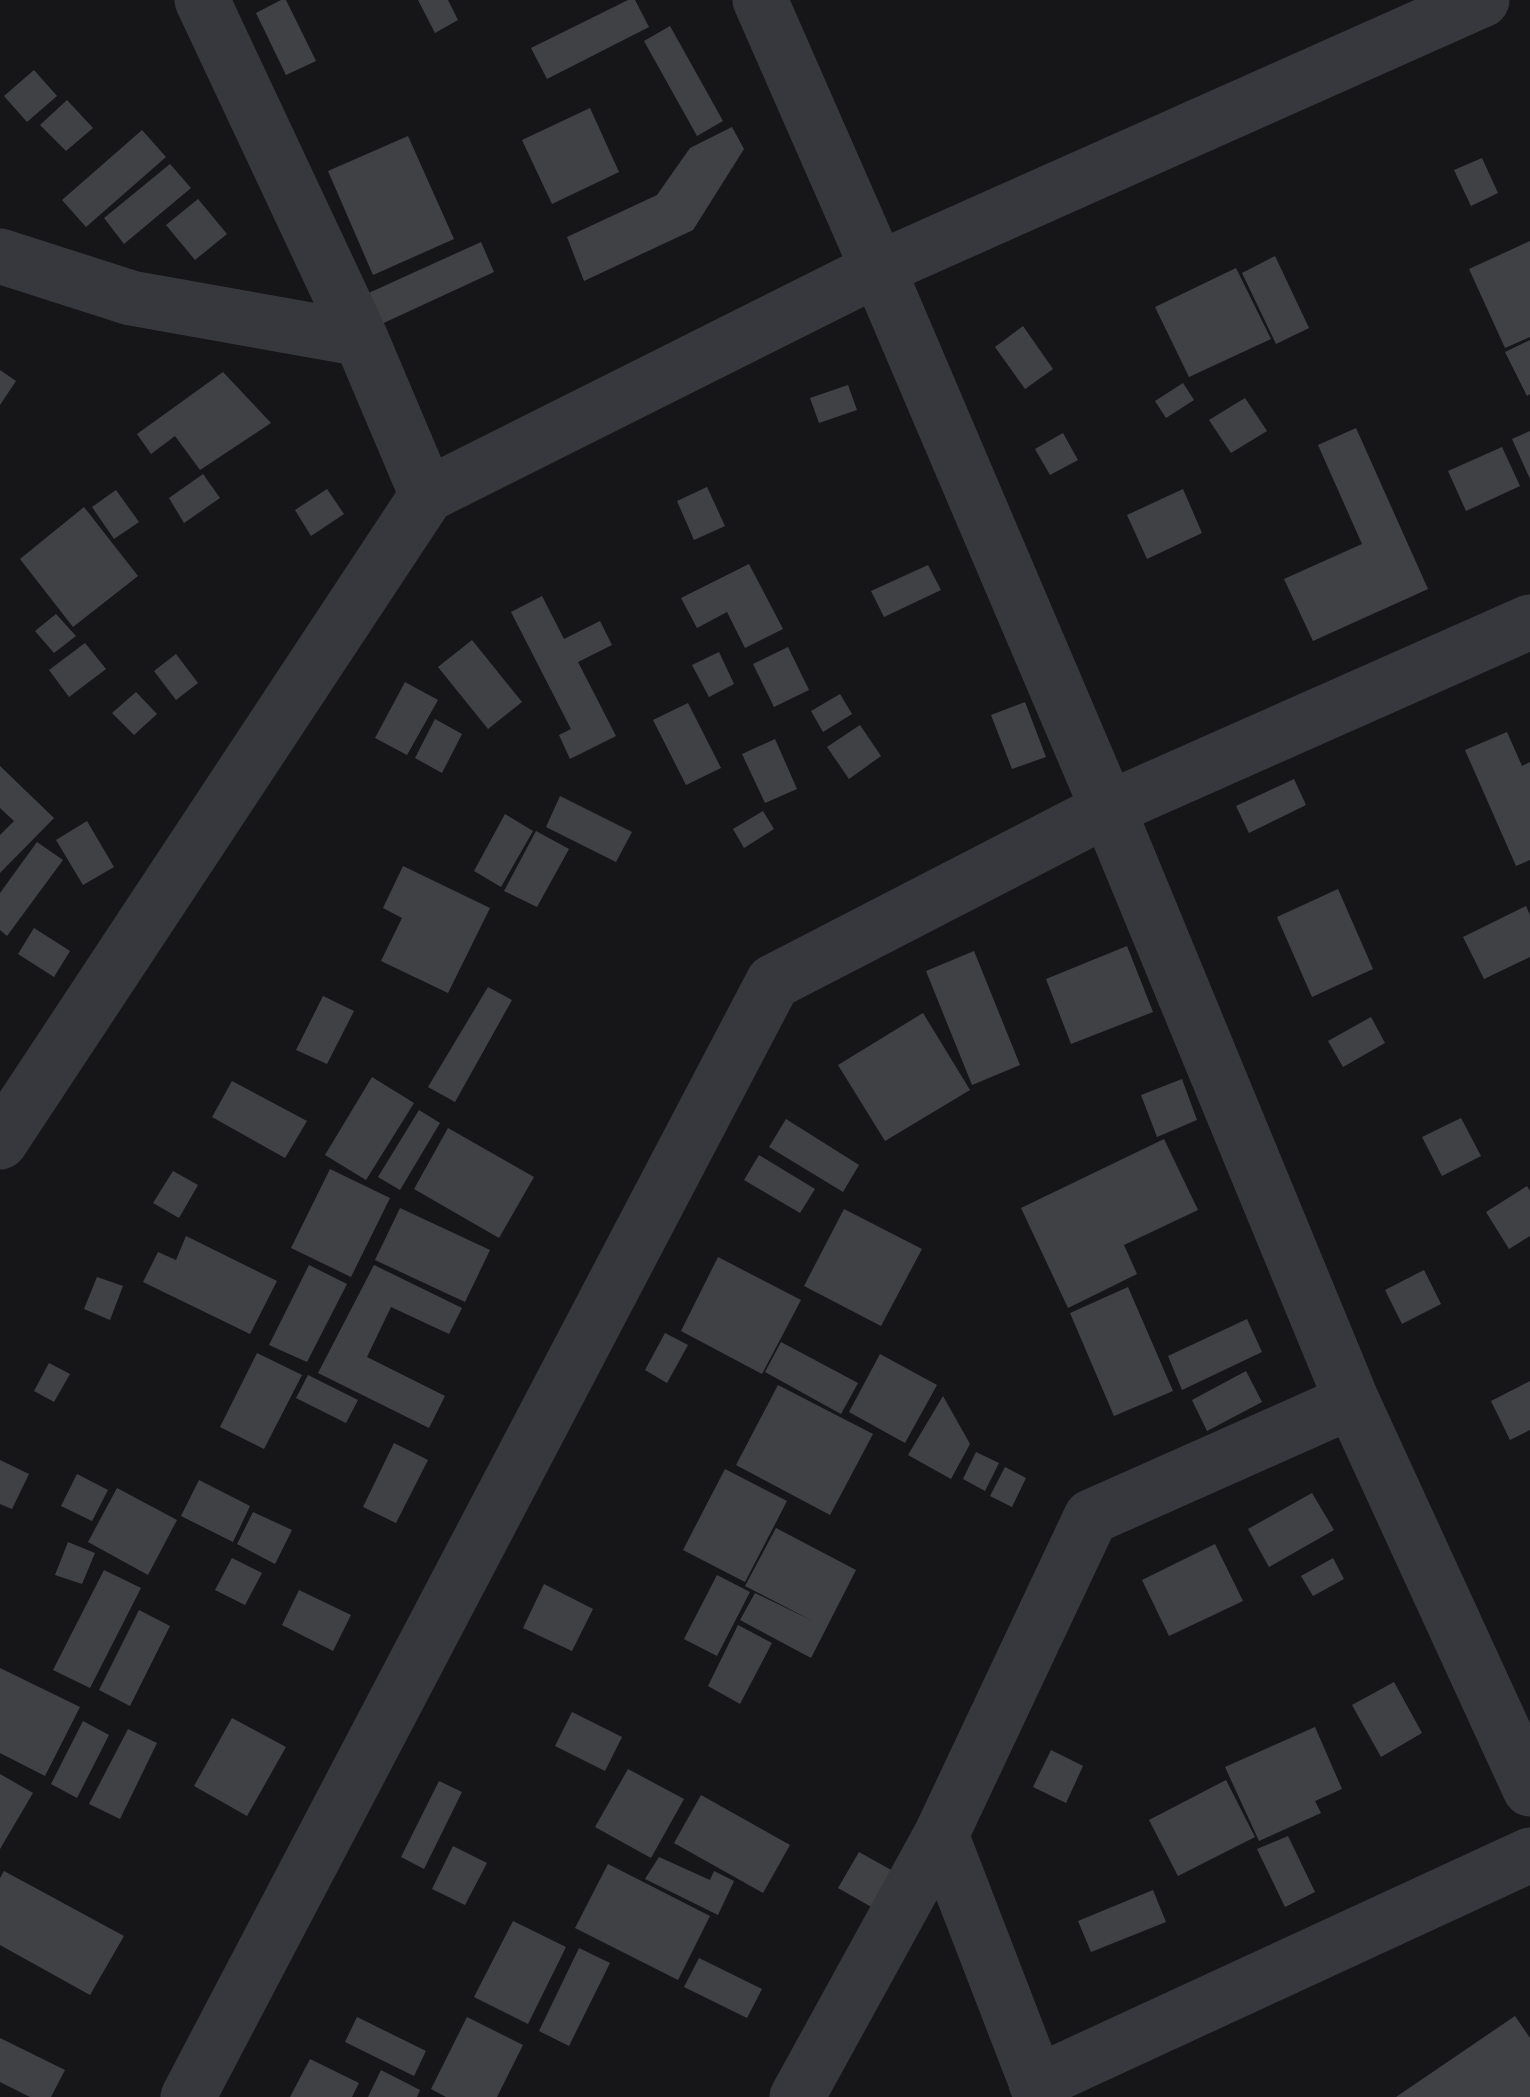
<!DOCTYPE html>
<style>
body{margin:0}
canvas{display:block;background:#161618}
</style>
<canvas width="1530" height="2097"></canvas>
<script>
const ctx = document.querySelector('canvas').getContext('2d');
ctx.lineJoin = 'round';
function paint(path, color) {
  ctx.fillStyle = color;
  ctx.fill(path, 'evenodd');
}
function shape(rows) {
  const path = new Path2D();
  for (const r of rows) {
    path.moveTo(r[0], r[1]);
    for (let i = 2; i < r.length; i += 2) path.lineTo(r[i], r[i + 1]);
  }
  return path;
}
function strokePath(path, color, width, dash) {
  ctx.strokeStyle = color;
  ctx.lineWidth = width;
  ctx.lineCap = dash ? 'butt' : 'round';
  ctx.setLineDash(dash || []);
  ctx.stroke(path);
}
const building = shape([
 [281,0,286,0,316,61,286,75,256,13],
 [418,0,448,0,458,20,435,33],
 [628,0,635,0,649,27,547,79,531,48],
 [670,26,723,121,697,136,644,41],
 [34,70,57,96,27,122,4,96],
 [67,100,93,128,66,151,40,125],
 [590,108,619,172,552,204,522,140],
 [732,127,744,149,693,230,584,281,567,237,657,195,690,148],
 [142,130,166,157,86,227,62,200],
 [408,136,454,239,373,275,328,171],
 [1482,158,1498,193,1471,206,1454,170],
 [170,164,191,188,124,244,104,218],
 [198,199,227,234,195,260,166,225],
 [1530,241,1530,337,1505,348,1469,269],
 [481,242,494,272,375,327,362,296],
 [1275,256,1309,328,1276,344,1242,273],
 [1236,268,1271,339,1189,377,1155,307],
 [1023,326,1053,369,1025,389,995,347],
 [1530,340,1530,394,1527,396,1505,352],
 [0,370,16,381,0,405],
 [223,372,271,423,200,470,175,436,151,454,137,434],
 [1183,383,1194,400,1166,418,1155,401],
 [848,385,857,410,819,423,810,398],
 [1245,398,1267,431,1231,453,1209,420],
 [1356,428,1428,589,1313,641,1284,579,1362,544,1318,445],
 [1530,431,1530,479,1512,439],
 [1063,433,1078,460,1050,475,1035,449],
 [1502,447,1520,486,1466,511,1448,471],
 [203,474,220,498,184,523,169,498],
 [707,487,725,526,694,540,677,501],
 [327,489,344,514,311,536,295,510],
 [1183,489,1202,533,1147,559,1127,515],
 [116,490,139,522,114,539,92,507],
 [84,507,138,576,73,627,20,559],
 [749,564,783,629,745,648,727,612,697,628,681,598],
 [928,565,941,590,884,617,871,591],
 [542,596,564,639,600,621,612,645,578,662,616,736,570,759,559,735,571,729,511,612],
 [56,614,76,636,54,653,35,631],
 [472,640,522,702,488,729,438,667],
 [85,643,106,669,69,697,49,670],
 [788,647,809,690,774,707,753,664],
 [719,652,734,684,709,697,692,665],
 [176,654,198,683,176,700,154,671],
 [405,682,438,700,407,755,375,738],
 [136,692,157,714,134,735,112,713],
 [840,694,852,714,823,732,811,711],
 [1025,702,1046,757,1012,769,991,715],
 [688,703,721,768,686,785,653,720],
 [435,719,462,734,442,773,415,758],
 [860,725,881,756,849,779,827,747],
 [1507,732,1522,766,1530,762,1530,860,1516,866,1465,750],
 [775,739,797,789,765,803,742,754],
 [0,766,54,818,0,873,0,835,14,821,0,808],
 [1294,779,1306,805,1249,833,1236,806],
 [560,796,632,832,616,862,546,827],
 [763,811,774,829,744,848,733,829],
 [505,814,533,831,501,887,474,871],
 [87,821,114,867,83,885,56,840],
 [536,831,569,849,537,907,504,891],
 [37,842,63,860,7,936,0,930,0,893],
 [403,866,490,908,448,993,381,961,402,918,383,908],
 [1338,889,1373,969,1312,997,1277,917],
 [1526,906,1530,915,1530,957,1484,979,1463,937],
 [34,928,70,951,54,977,18,954],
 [1127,946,1153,1012,1071,1044,1046,979],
 [974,951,1020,1065,972,1085,926,971],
 [488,987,512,1000,455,1102,428,1087],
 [323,996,354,1011,327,1064,296,1050],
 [923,1013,970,1090,885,1141,838,1065],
 [1371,1017,1385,1043,1343,1067,1328,1041],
 [372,1077,414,1103,366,1180,325,1155],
 [1182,1079,1197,1120,1157,1137,1141,1095],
 [232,1081,307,1121,285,1158,212,1117],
 [419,1110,440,1123,400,1190,378,1177],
 [1461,1118,1481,1156,1442,1176,1422,1137],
 [786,1119,859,1165,843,1192,769,1147],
 [448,1128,534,1177,499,1238,414,1189],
 [1164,1139,1198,1210,1124,1245,1137,1274,1068,1308,1021,1208],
 [759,1155,815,1189,800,1213,744,1180],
 [330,1169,390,1198,351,1277,291,1248],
 [173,1171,198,1185,179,1218,153,1203],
 [1527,1186,1530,1191,1530,1236,1509,1249,1486,1212],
 [400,1208,490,1250,465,1302,375,1260],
 [844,1209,922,1249,881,1326,804,1286],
 [186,1236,277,1281,250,1334,143,1282,158,1252,176,1260],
 [718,1257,801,1300,762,1374,681,1331],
 [309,1265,347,1284,307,1362,269,1345],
 [374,1265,462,1308,449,1334,391,1307,367,1357,445,1396,429,1428,318,1373],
 [1424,1270,1441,1304,1402,1324,1385,1290],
 [97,1277,123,1286,110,1320,84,1309],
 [1128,1287,1173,1391,1114,1416,1070,1313],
 [1247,1319,1262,1352,1182,1390,1168,1356],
 [665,1333,688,1345,667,1383,645,1370],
 [781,1342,858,1383,841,1414,765,1372],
 [257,1353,302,1375,264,1449,220,1427],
 [880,1354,937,1385,905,1443,849,1412],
 [49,1363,70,1374,54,1402,34,1391],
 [1246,1371,1262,1402,1207,1431,1192,1400],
 [308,1375,358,1400,346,1423,296,1398],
 [1530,1381,1530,1430,1510,1440,1491,1401],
 [778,1385,873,1434,830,1515,736,1465],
 [943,1396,970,1444,951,1479,908,1455],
 [394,1443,428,1460,396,1523,363,1507],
 [976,1452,999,1463,985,1491,963,1479],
 [0,1460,29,1474,12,1509,0,1504],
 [1005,1467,1026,1478,1012,1507,990,1496],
 [725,1469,787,1501,745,1582,683,1550],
 [77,1474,108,1490,92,1521,61,1506],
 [199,1480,250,1506,233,1542,181,1516],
 [117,1488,177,1520,148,1575,88,1542],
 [1312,1493,1334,1530,1269,1567,1248,1529],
 [253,1512,292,1530,275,1564,237,1544],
 [776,1528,856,1570,811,1658,740,1620,755,1593,813,1621,745,1586],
 [68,1542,95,1553,82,1584,55,1575],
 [1215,1544,1243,1601,1169,1636,1142,1580],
 [232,1558,262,1573,245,1605,215,1590],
 [1333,1558,1344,1579,1313,1596,1301,1576],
 [104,1570,141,1588,90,1688,53,1670],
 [717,1575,750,1592,717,1656,684,1639],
 [544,1584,593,1609,572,1651,523,1628],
 [299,1590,351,1615,333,1651,282,1625],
 [139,1610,170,1626,130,1706,99,1690],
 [738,1625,772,1643,740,1704,708,1686],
 [0,1668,80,1707,45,1776,0,1753],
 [1394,1682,1422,1733,1381,1757,1352,1705],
 [572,1712,622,1737,605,1771,555,1746],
 [232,1718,286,1747,247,1816,194,1786],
 [83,1721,109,1735,77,1798,51,1784],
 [1315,1727,1342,1789,1315,1801,1321,1813,1259,1841,1225,1767],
 [128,1729,157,1743,120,1819,89,1804],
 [1051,1750,1083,1766,1066,1803,1033,1787],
 [628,1769,684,1799,651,1858,595,1827],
 [0,1774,33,1793,0,1849],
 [1226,1780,1255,1837,1178,1876,1149,1820],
 [439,1781,462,1792,424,1869,401,1857],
 [701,1795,790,1845,763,1893,674,1843],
 [1288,1836,1315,1892,1285,1907,1257,1849],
 [453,1846,487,1863,465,1905,432,1889],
 [859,1852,909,1880,889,1917,838,1888],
 [659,1857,710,1880,714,1871,734,1881,718,1915,645,1879],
 [608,1864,710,1916,678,1980,575,1928],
 [4,1871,124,1936,90,1995,0,1945,0,1878],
 [1153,1890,1166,1922,1091,1952,1078,1921],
 [513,1921,566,1947,528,2024,474,1997],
 [579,1948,610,1963,569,2046,539,2031],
 [699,1958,762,1989,747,2018,684,1987],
 [1515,2016,1530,2038,1530,2097,1396,2097],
 [357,2017,426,2051,414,2076,345,2042],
 [467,2017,523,2045,497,2097,446,2097,431,2089],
 [0,2038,65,2070,51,2097,30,2097,0,2082],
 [310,2059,359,2083,352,2097,290,2097],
 [381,2070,420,2090,417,2097,368,2097]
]);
const street = shape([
 [202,0,361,339,427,495],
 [760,0,878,269,1108,809,1352,1401,1530,1789],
 [0,256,131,298,361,339],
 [0,1142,427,495,878,269,1482,0],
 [941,1835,1042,2097],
 [1036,2083,1530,1855],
 [188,2097,773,982,1108,809,1530,622],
 [797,2097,941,1835,1091,1517,1352,1401]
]);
paint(building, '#404145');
strokePath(street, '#37383d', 55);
</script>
